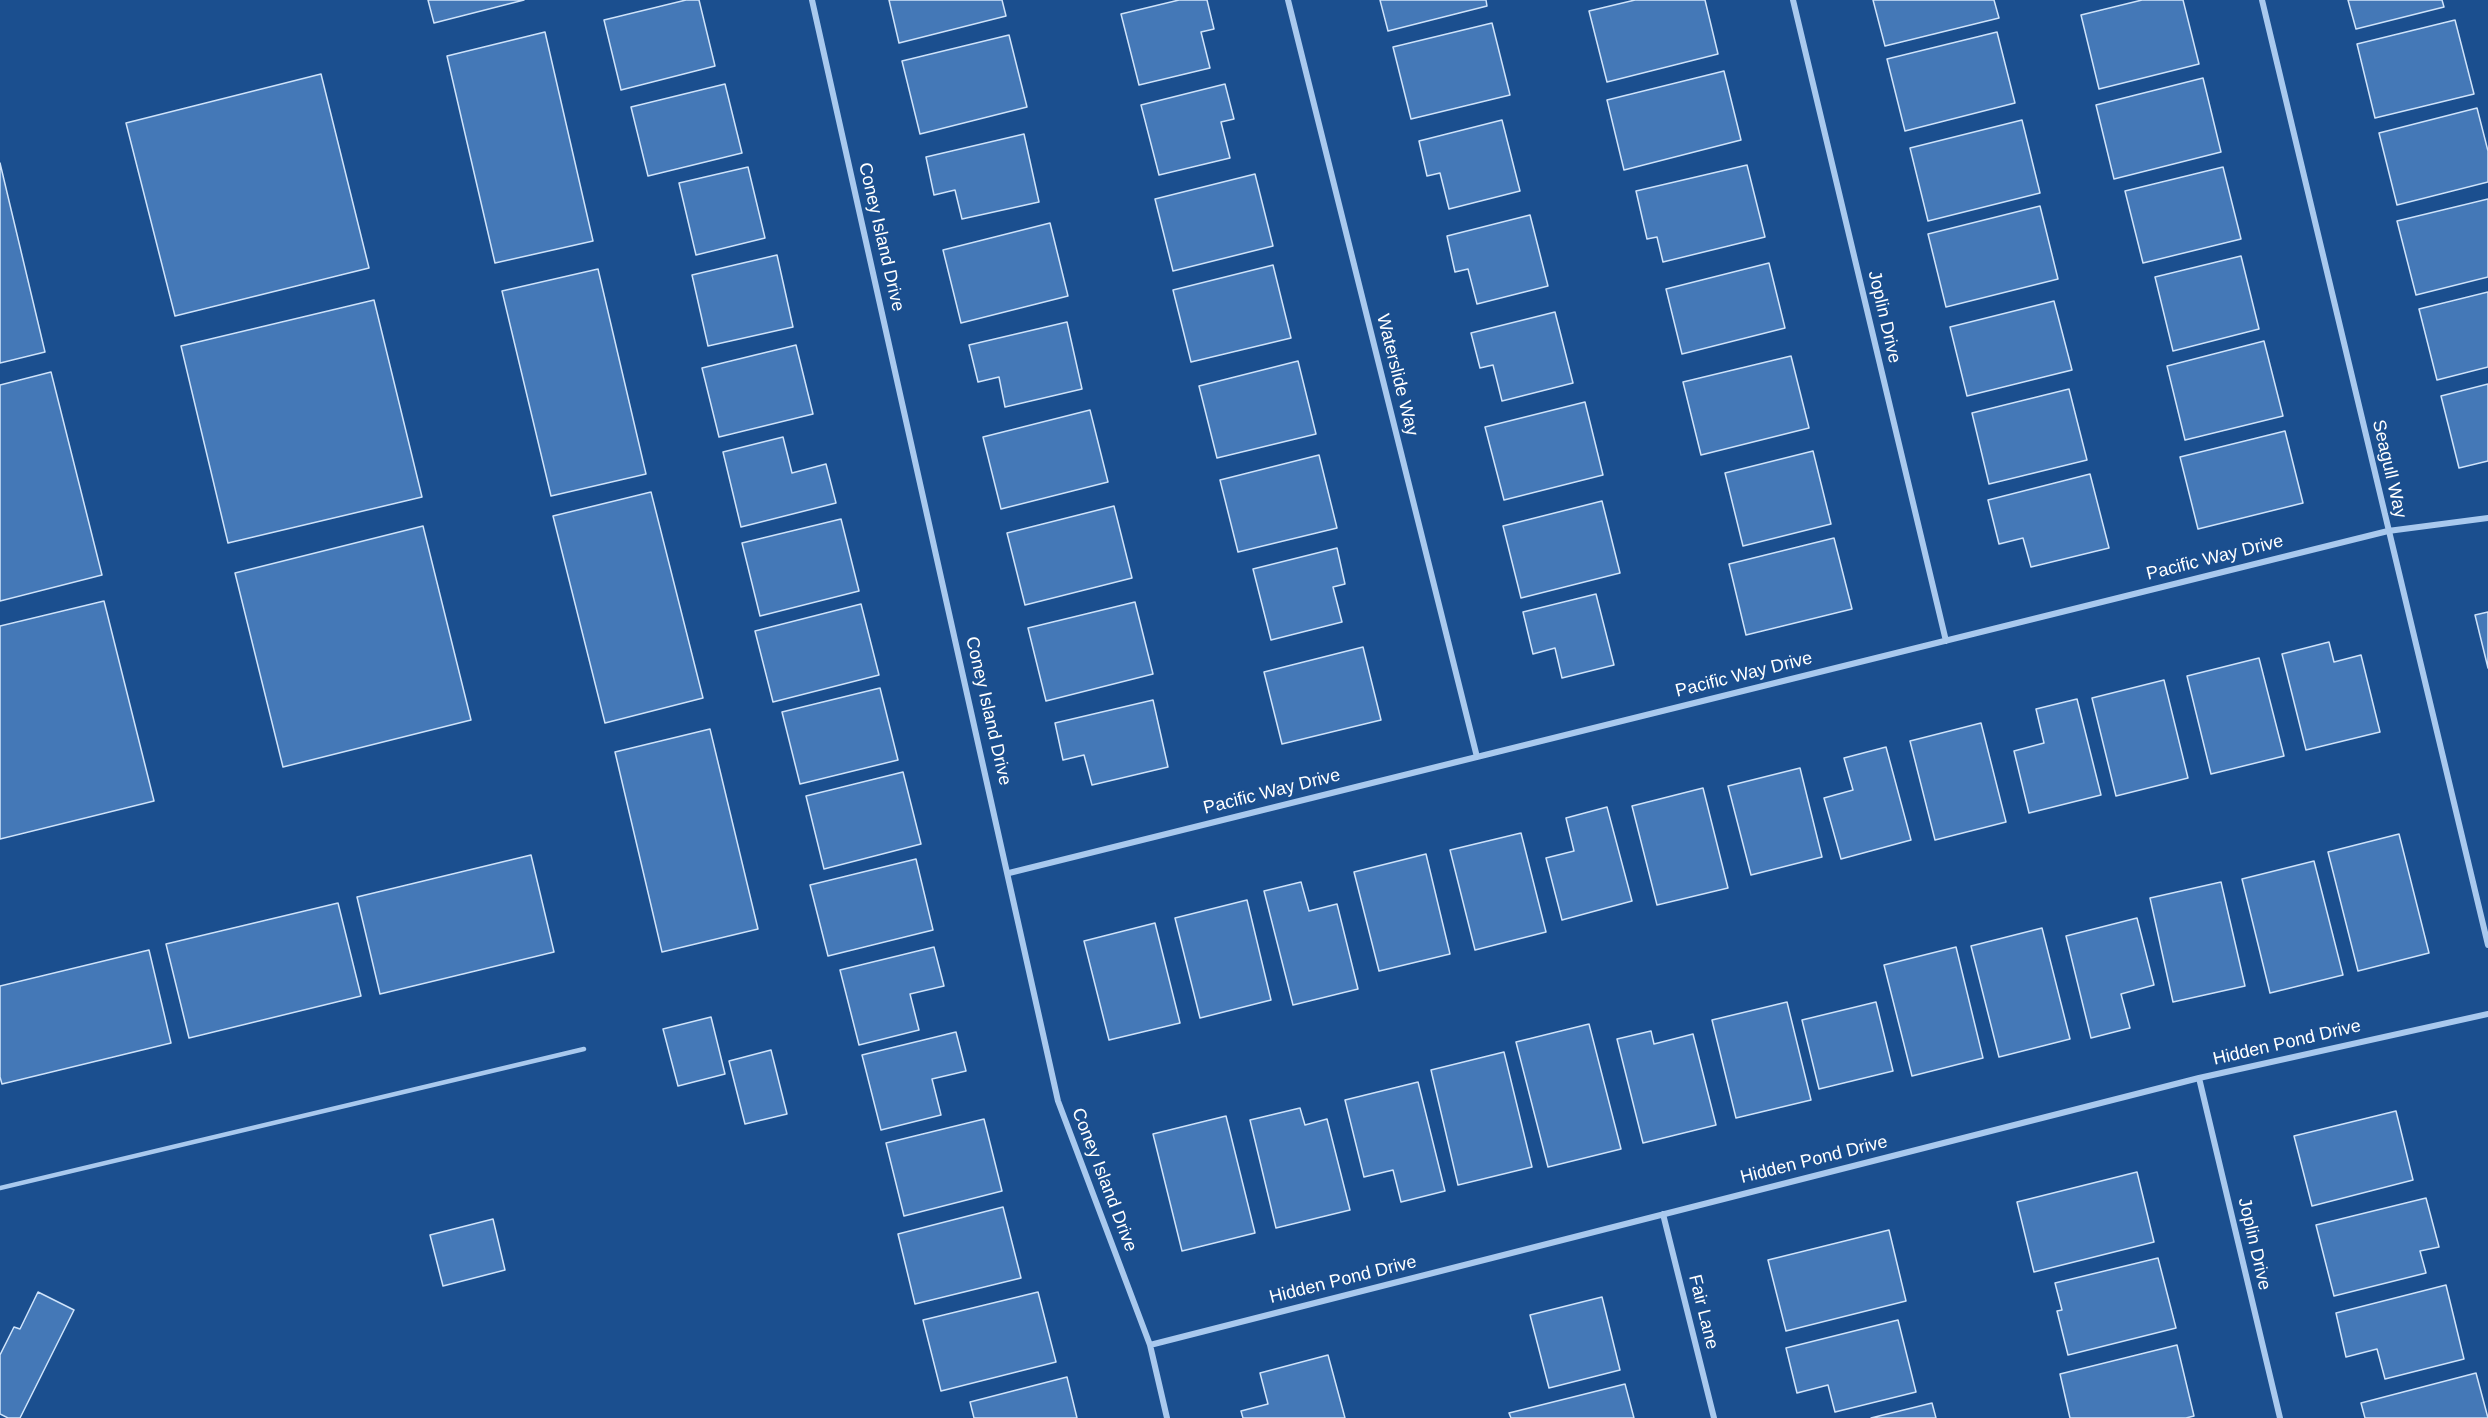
<!DOCTYPE html>
<style>
body{margin:0}
canvas{display:block;background:#1b4f8f}
</style>
<canvas width="2488" height="1418"></canvas>
<script>
const ctx = document.querySelector('canvas').getContext('2d');
ctx.lineJoin = 'round';
function paint(path, color) {
  ctx.fillStyle = color;
  ctx.fill(path, 'evenodd');
}
function shape(rows) {
  const path = new Path2D();
  for (const r of rows) {
    path.moveTo(r[0], r[1]);
    for (let i = 2; i < r.length; i += 2) path.lineTo(r[i], r[i + 1]);
  }
  return path;
}
function strokePath(path, color, width, dash) {
  ctx.strokeStyle = color;
  ctx.lineWidth = width;
  ctx.lineCap = dash ? 'butt' : 'round';
  ctx.setLineDash(dash || []);
  ctx.stroke(path);
}
function drawText(font, color, halo, rows, align = 'center') {
  ctx.font = font + ' Arial,sans-serif';
  ctx.lineWidth = 4.5;
  ctx.setLineDash([]);
  ctx.textBaseline = 'middle';
  ctx.strokeStyle = halo;
  ctx.fillStyle = color;
  for (const [text, x, y, turn = 0] of rows) {
    ctx.save();
    ctx.translate(x, y);
    ctx.rotate((+turn || 0) * Math.PI / 180);
    ctx.textAlign = isNaN(turn) ? turn : align;
    if (halo) ctx.strokeText(text, 0, 0);
    ctx.fillText(text, 0, 0);
    ctx.restore();
  }
}
const building = shape([
 [428,0,524,0,434,23,428,0],
 [686,0,699,0,715,66,621,90,604,20,686,0],
 [889,0,1002,0,1006,16,899,43,889,0],
 [1179,0,1207,0,1214,29,1201,32,1210,68,1139,85,1121,14,1179,0],
 [1380,0,1486,0,1487,6,1388,31,1380,0],
 [1635,0,1705,0,1718,54,1607,82,1589,11,1635,0],
 [1873,0,1994,0,1999,18,1885,46,1873,0],
 [2142,0,2183,0,2199,64,2099,89,2081,15,2142,0],
 [2348,0,2442,0,2444,7,2356,29,2348,0],
 [2455,20,2474,94,2375,118,2357,44,2455,20],
 [1492,23,1510,95,1411,119,1393,47,1492,23],
 [545,32,593,241,495,263,447,56,545,32],
 [1997,32,2015,103,1905,131,1887,59,1997,32],
 [1009,35,1027,107,920,134,902,61,1009,35],
 [1724,71,1741,140,1624,170,1607,100,1724,71],
 [321,74,369,268,175,316,126,123,321,74],
 [2203,78,2221,152,2114,179,2096,105,2203,78],
 [725,84,742,153,648,176,631,107,725,84],
 [1225,84,1234,119,1221,122,1230,158,1159,175,1141,105,1225,84],
 [2477,108,2488,151,2488,182,2397,205,2379,133,2477,108],
 [1502,120,1520,191,1449,209,1440,173,1427,176,1419,141,1502,120],
 [2022,120,2040,193,1928,221,1910,148,2022,120],
 [1024,134,1039,202,962,219,955,190,934,195,926,157,1024,134],
 [0,163,45,352,0,363,0,163],
 [1747,165,1765,237,1663,262,1657,237,1647,239,1636,191,1747,165],
 [748,167,765,238,696,255,679,183,748,167],
 [2223,167,2241,239,2143,263,2125,191,2223,167],
 [1255,174,1273,246,1173,271,1155,199,1255,174],
 [2488,199,2488,277,2416,295,2397,221,2488,199],
 [2040,206,2058,279,1946,307,1928,234,2040,206],
 [1530,215,1548,286,1477,304,1468,269,1455,272,1447,236,1530,215],
 [1050,223,1068,296,961,323,943,250,1050,223],
 [777,255,793,327,708,346,692,275,777,255],
 [2241,256,2259,329,2173,351,2155,277,2241,256],
 [1769,263,1785,328,1682,354,1666,289,1769,263],
 [1273,265,1291,338,1191,362,1173,290,1273,265],
 [598,269,646,474,551,496,502,291,598,269],
 [2488,292,2488,367,2437,380,2419,309,2488,292],
 [374,300,422,497,228,543,181,346,374,300],
 [2054,301,2072,370,1967,396,1950,327,2054,301],
 [1555,312,1573,383,1502,401,1493,365,1480,368,1471,333,1555,312],
 [1067,322,1082,389,1005,407,999,377,978,382,969,345,1067,322],
 [2264,341,2283,416,2185,440,2167,366,2264,341],
 [796,345,813,414,719,437,702,368,796,345],
 [1791,356,1809,428,1701,455,1683,382,1791,356],
 [1298,361,1316,434,1217,458,1199,386,1298,361],
 [51,372,102,575,0,601,0,385,51,372],
 [2488,384,2488,461,2459,468,2441,396,2488,384],
 [2069,389,2087,460,1989,484,1972,413,2069,389],
 [1585,402,1603,475,1504,500,1485,427,1585,402],
 [1090,410,1108,482,1001,509,983,437,1090,410],
 [2285,431,2303,503,2198,529,2180,457,2285,431],
 [783,437,792,473,826,464,836,503,741,527,723,452,783,437],
 [1813,451,1831,524,1743,546,1725,473,1813,451],
 [1319,455,1337,528,1238,552,1220,480,1319,455],
 [2090,474,2109,548,2031,567,2023,538,1999,544,1988,500,2090,474],
 [651,492,703,698,605,723,553,516,651,492],
 [1602,501,1620,573,1521,598,1503,526,1602,501],
 [1114,506,1132,578,1025,605,1007,533,1114,506],
 [841,519,859,591,760,616,742,543,841,519],
 [423,526,471,720,283,767,235,573,423,526],
 [1834,538,1852,609,1746,635,1729,564,1834,538],
 [1337,548,1345,584,1333,587,1342,622,1271,640,1253,569,1337,548],
 [1596,594,1614,665,1562,678,1555,648,1533,654,1523,612,1596,594],
 [104,601,154,801,0,839,0,626,104,601],
 [1135,602,1153,674,1046,701,1028,628,1135,602],
 [861,604,879,675,773,702,755,631,861,604],
 [2488,612,2488,668,2475,615,2488,612],
 [2329,642,2334,662,2361,655,2380,732,2306,750,2282,654,2329,642],
 [1363,647,1381,720,1282,744,1264,672,1363,647],
 [2259,658,2284,756,2211,774,2187,676,2259,658],
 [2164,680,2188,778,2116,796,2092,698,2164,680],
 [880,688,898,760,800,784,782,712,880,688],
 [2077,699,2101,795,2029,813,2014,751,2044,743,2036,709,2077,699],
 [1153,700,1168,767,1092,785,1084,755,1063,760,1055,723,1153,700],
 [1981,723,2006,822,1935,840,1910,741,1981,723],
 [710,729,758,929,662,952,615,752,710,729],
 [1886,747,1911,840,1841,859,1824,798,1853,790,1844,758,1886,747],
 [1800,768,1822,857,1751,875,1728,786,1800,768],
 [903,772,921,844,824,869,806,796,903,772],
 [1703,788,1728,888,1657,905,1632,806,1703,788],
 [1607,807,1632,901,1562,920,1546,858,1574,851,1566,818,1607,807],
 [1521,833,1546,932,1475,950,1450,850,1521,833],
 [2399,834,2429,953,2358,971,2328,852,2399,834],
 [1426,854,1450,954,1379,971,1354,872,1426,854],
 [531,855,554,952,380,994,357,897,531,855],
 [916,859,933,930,828,956,810,885,916,859],
 [2314,861,2343,975,2270,993,2242,879,2314,861],
 [1301,882,1309,911,1337,904,1358,989,1293,1005,1264,891,1301,882],
 [2221,882,2245,986,2173,1002,2150,898,2221,882],
 [1247,900,1271,1000,1200,1018,1175,918,1247,900],
 [338,903,361,996,189,1038,166,944,338,903],
 [2137,918,2154,985,2121,994,2130,1028,2091,1038,2066,936,2137,918],
 [1155,923,1180,1023,1109,1040,1084,941,1155,923],
 [2042,928,2070,1039,1999,1057,1971,946,2042,928],
 [934,947,944,986,910,994,919,1030,859,1045,840,970,934,947],
 [1956,947,1983,1058,1912,1076,1884,965,1956,947],
 [149,950,171,1043,2,1084,0,1077,0,986,149,950],
 [1787,1002,1811,1100,1736,1118,1712,1020,1787,1002],
 [1876,1002,1893,1071,1819,1089,1802,1020,1876,1002],
 [711,1017,725,1074,678,1086,663,1029,711,1017],
 [1589,1024,1621,1149,1548,1167,1516,1042,1589,1024],
 [1651,1031,1654,1044,1693,1034,1716,1125,1643,1143,1617,1039,1651,1031],
 [956,1032,966,1071,932,1079,941,1115,881,1130,862,1055,956,1032],
 [771,1050,787,1114,745,1124,729,1061,771,1050],
 [1504,1052,1532,1167,1458,1185,1431,1070,1504,1052],
 [1418,1082,1445,1191,1401,1202,1393,1170,1364,1177,1345,1100,1418,1082],
 [1300,1108,1305,1125,1327,1119,1350,1210,1276,1228,1250,1120,1300,1108],
 [2396,1111,2413,1180,2312,1206,2294,1136,2396,1111],
 [1226,1116,1255,1233,1182,1251,1153,1134,1226,1116],
 [984,1119,1002,1191,904,1216,886,1143,984,1119],
 [2137,1172,2154,1242,2034,1272,2017,1202,2137,1172],
 [2426,1198,2439,1247,2420,1251,2426,1273,2334,1296,2316,1225,2426,1198],
 [1003,1207,1021,1278,915,1304,898,1234,1003,1207],
 [493,1219,505,1270,443,1286,430,1235,493,1219],
 [1889,1230,1906,1301,1786,1331,1768,1260,1889,1230],
 [2158,1258,2176,1328,2068,1355,2057,1311,2062,1310,2055,1283,2158,1258],
 [2446,1285,2464,1359,2385,1379,2377,1349,2346,1357,2336,1313,2446,1285],
 [38,1292,74,1310,20,1418,8,1418,0,1414,0,1355,14,1327,20,1329,38,1292],
 [1038,1292,1056,1362,941,1391,923,1320,1038,1292],
 [1602,1297,1620,1370,1549,1388,1530,1315,1602,1297],
 [1898,1320,1916,1392,1835,1412,1828,1385,1797,1393,1786,1348,1898,1320],
 [2177,1345,2194,1416,2186,1418,2070,1418,2060,1374,2177,1345],
 [1328,1355,1345,1418,1243,1418,1241,1411,1268,1404,1260,1373,1328,1355],
 [2476,1373,2488,1418,2365,1418,2361,1403,2476,1373],
 [1067,1377,1077,1418,974,1418,970,1402,1067,1377],
 [1625,1384,1634,1418,1511,1418,1509,1413,1625,1384],
 [1932,1403,1936,1418,1871,1418,1932,1403]
]);
const service = shape([
 [0,1188,584,1049]
]);
const minor = shape([
 [812,0,1058,1101,1150,1345,1167,1418],
 [1288,0,1477,757],
 [1793,0,1946,641],
 [2262,0,2488,945],
 [1009,873,2388,531,2488,518],
 [2199,1078,2280,1418],
 [1663,1214,1714,1418],
 [1150,1345,2199,1078,2488,1014]
]);
const streetNames = [
 ["Coney Island Drive",881,237,77],
 ["Joplin Drive",1884,317,77],
 ["Waterslide Way",1397,375,76],
 ["Seagull Way",2389,469,77],
 ["Pacific Way Drive",2215,558,-14],
 ["Pacific Way Drive",1744,675,-14],
 ["Coney Island Drive",988,711,77],
 ["Pacific Way Drive",1272,792,-14],
 ["Hidden Pond Drive",2287,1043,-13],
 ["Hidden Pond Drive",1814,1160,-14],
 ["Coney Island Drive",1104,1180,69],
 ["Joplin Drive",2254,1244,77],
 ["Hidden Pond Drive",1343,1280,-14],
 ["Fair Lane",1703,1312,76]
];
paint(building, '#4478b7');
strokePath(building, '#cfe3fa', 1.5);
strokePath(service, '#a9c9ee', 4.5);
strokePath(minor, '#a9c9ee', 6);
drawText('18px', '#fff', '#1b4f8f', streetNames);
</script>
